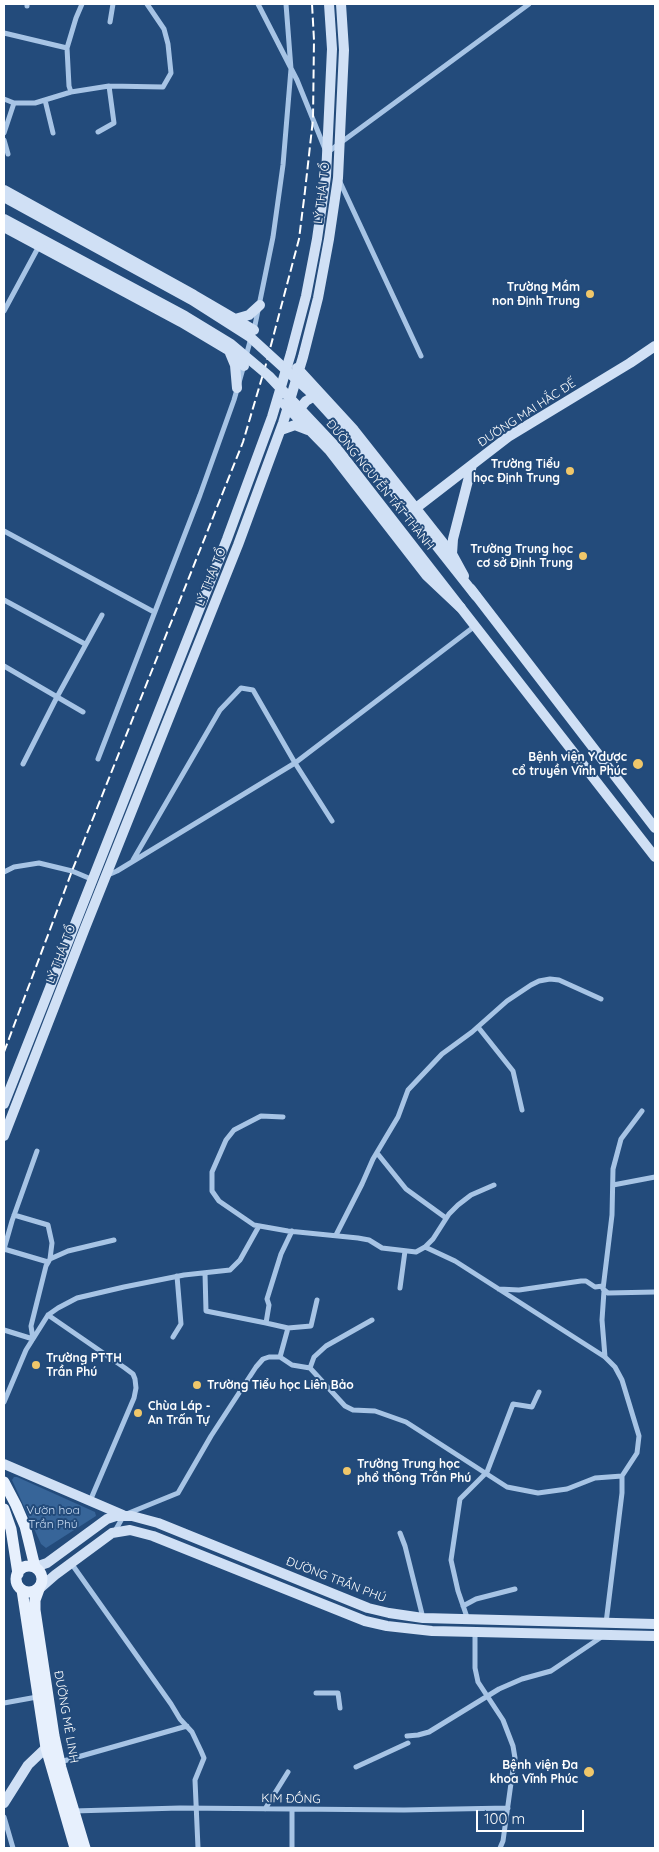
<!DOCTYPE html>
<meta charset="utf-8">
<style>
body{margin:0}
#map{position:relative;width:659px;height:1852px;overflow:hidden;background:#234b7b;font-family:Quicksand,sans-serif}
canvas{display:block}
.frame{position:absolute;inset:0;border:5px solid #fff;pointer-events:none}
.scale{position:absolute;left:476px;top:1810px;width:108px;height:22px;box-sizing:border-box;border:2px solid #fff;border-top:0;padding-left:6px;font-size:15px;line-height:18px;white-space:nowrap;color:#fff;-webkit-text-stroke:4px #234b7b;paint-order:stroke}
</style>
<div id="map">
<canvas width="659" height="1852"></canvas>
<div class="frame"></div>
<div class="scale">100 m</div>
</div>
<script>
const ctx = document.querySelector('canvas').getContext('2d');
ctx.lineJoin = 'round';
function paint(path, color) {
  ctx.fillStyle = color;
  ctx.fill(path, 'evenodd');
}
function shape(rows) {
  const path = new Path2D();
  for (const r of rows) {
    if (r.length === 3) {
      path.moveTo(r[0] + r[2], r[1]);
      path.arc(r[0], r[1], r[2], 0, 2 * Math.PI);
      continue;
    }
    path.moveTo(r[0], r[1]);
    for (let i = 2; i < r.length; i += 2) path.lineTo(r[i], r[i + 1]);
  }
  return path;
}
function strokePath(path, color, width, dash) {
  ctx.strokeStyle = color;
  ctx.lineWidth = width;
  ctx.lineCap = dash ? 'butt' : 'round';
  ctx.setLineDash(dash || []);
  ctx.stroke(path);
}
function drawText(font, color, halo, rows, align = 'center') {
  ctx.font = font + ' Quicksand,sans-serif';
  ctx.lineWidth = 4;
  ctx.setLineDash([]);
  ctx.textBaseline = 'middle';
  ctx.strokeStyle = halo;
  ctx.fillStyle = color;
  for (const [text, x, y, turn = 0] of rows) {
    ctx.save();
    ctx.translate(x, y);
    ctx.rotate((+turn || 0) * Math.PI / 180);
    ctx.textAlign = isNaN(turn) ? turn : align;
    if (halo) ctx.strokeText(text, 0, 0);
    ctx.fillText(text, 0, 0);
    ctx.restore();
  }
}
const green = shape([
 [14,1477,17,1477,95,1512,96,1516,46,1548,41,1544,12,1480]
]);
const street = shape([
 [258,4,297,80,325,149],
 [27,6,27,4],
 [110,22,113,4],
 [4,33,67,48],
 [71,92,69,86,67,48,76,18,82,4],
 [4,99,14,103,35,103,71,92,109,86,163,87,171,73,168,44,164,29,147,4],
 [45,100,53,133],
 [98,132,114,123,109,86],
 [4,133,14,103],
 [4,140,8,154],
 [328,152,529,4],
 [340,182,421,356],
 [4,311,39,246],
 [254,330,273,237,283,165,291,69,286,4],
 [246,356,251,338],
 [4,531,154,612],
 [4,600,85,644],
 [4,666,83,712],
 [98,759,200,495,234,400,244,365],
 [23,764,57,697,102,615],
 [133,860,220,710,241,688,253,690,295,763,332,821],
 [4,872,14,867,39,863,72,871,91,879],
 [108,875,117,871,295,763,475,626],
 [478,1027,513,1071,522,1110],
 [642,1111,621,1139,613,1169,612,1215,603,1289,608,1293,655,1292],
 [283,1117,261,1116,234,1130,226,1140,212,1172,212,1191,219,1201,254,1225,288,1231,358,1238,369,1240,382,1248,416,1252,425,1247,433,1239,449,1214,458,1205,471,1195,494,1185],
 [377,1153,406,1189,446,1218],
 [613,1185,655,1177],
 [14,1215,48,1225,52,1243,50,1259],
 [336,1235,362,1184,373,1159,398,1117,408,1090,442,1054,472,1032,507,1001,531,985,539,981,550,979,559,980,601,999],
 [425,1247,455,1261,605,1357,615,1367,622,1380,639,1436,637,1453,622,1476,622,1493,606,1623],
 [4,1249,12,1221,37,1151],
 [4,1250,4,1249,48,1262],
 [205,1273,206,1311,266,1323],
 [400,1288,405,1251],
 [499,1289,519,1290,581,1281,586,1281,595,1287,603,1286],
 [604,1291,602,1320,605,1357],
 [48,1315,125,1368,133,1374,135,1379,136,1388,134,1398,90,1501],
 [288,1328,311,1326,317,1300],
 [4,1330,33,1339,31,1326,46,1266,50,1259,68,1251,114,1240],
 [173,1337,181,1324,177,1276],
 [280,1357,288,1328,266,1323,269,1305,267,1299,281,1254,292,1231],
 [310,1368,314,1357,326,1346,372,1320],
 [4,1402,26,1350,48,1315,58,1308,77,1298,124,1287,184,1275,230,1270,240,1260,259,1226],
 [115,1531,124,1515,178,1493,211,1436,256,1367,263,1359,269,1357,280,1357,292,1365,310,1368,345,1406,353,1410,375,1411,406,1422,507,1487,538,1493,567,1489,595,1478,622,1476],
 [400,1533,405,1546,423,1618],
 [71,1563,171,1704,180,1719,192,1732,201,1751,204,1758,195,1780,198,1848],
 [463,1606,476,1599,515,1589],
 [468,1620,458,1591,451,1560,460,1499,487,1472,513,1404,532,1407,539,1392],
 [475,1632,475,1668,478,1682,503,1720,513,1746,515,1758,512,1776,503,1841,500,1848],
 [316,1693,338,1693,340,1708],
 [4,1703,37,1697],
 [407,1736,418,1735,429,1732,499,1689,522,1679,551,1671,603,1636],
 [60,1762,187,1726],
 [356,1767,408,1743],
 [265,1809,288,1772],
 [73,1811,180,1808,404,1810,508,1808],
 [4,1817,13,1848],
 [292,1848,292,1810]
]);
const secondary = shape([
 [4,190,194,295,254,330],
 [4,227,181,322,228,350,244,366],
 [235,319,249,315,260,305],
 [230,353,235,365,237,388],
 [297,368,354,430,452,554,464,576],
 [284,404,329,450,426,575,461,608,655,857],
 [299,416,301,407,306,401,313,397,320,396],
 [281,430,295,425,308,430],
 [416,508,508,437,630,363,655,346],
 [452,554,453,539,472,465],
 [471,589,655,828],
 [4,1104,227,539,272,417,291,353,306,296,317,239,326,176,332,49,329,4],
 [4,1136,85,928,238,545,283,423,303,357,318,298,329,239,338,178,344,50,341,4],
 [4,1464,123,1515],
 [35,1567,47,1563,107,1519,116,1516,132,1516,158,1523,368,1608,389,1613,423,1618,655,1624],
 [39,1589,55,1575,112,1533,130,1530,153,1536,365,1621,387,1626,432,1631,655,1636],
 [4,1803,28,1765,50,1744]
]);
const primary = shape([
 [4,1482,16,1505,25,1526,35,1567],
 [4,1509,11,1529,18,1574],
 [29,1579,13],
 [39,1589,35,1600,35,1610,54,1736,61,1768,85,1848],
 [22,1590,46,1748,75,1848]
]);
const rail = shape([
 [4,1052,72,871,243,442,266,364,299,239,305,191,313,119,314,40,312,4]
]);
const secondaryBridge = shape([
 [4,197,192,300,250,337,308,390,348,434,476,596],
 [4,219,185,316,231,344,269,376,335,446,461,608]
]);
const markers = [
 [590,294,5,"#f0c76a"],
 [570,471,5,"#f0c76a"],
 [583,556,5,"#f0c76a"],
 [638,764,6,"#f0c76a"],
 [36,1365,5,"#f0c76a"],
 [197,1385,5,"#f0c76a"],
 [138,1413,5,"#f0c76a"],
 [347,1471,5,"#f0c76a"],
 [589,1772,6,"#f0c76a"]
];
const streetNames = [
 ["LÝ THÁI TỔ",322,193,-83],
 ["ĐƯỜNG MAI HẮC ĐẾ",527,413,-33],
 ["ĐƯỜNG NGUYỄN TẤT THÀNH",380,485,51],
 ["LÝ THÁI TỔ",211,577,-68],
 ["LÝ THÁI TỔ",61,954,-69],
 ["ĐƯỜNG TRẦN PHÚ",336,1580,21],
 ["ĐƯỜNG MÊ LINH",66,1717,80],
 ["KIM ĐỒNG",291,1799,1]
];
const poiNames = [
 ["Trường Mầm",580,287],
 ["non Định Trung",580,301],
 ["Trường Tiểu",560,464],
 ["học Định Trung",560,478],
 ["Trường Trung học",573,549],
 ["cơ sở Định Trung",573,563],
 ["Bệnh viện Y dược",627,757],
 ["cổ truyền Vĩnh Phúc",627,771],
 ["Trường PTTH",46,1358,"left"],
 ["Trần Phú",46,1372,"left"],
 ["Trường Tiểu học Liên Bảo",207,1385,"left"],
 ["Chùa Láp -",148,1406,"left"],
 ["An Trấn Tự",148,1420,"left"],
 ["Trường Trung học",357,1464,"left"],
 ["phổ thông Trần Phú",357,1478,"left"],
 ["Bệnh viện Đa",578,1765],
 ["khoa Vĩnh Phúc",578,1779]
];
const parkNames = [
 ["Vườn hoa",53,1510],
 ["Trần Phú",53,1524]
];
paint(green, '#376599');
strokePath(street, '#a7c4e5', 5);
strokePath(secondary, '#d0e0f5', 10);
strokePath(primary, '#e7f0fd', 11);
strokePath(rail, '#fff', 2, [9, 4]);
strokePath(secondaryBridge, '#d0e0f5', 10);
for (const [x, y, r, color] of markers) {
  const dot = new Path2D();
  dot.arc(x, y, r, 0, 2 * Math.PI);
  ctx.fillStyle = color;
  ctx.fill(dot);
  strokePath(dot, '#234b7b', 2);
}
drawText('12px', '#fff', '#234b7b', streetNames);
drawText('bold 12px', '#fff', '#234b7b', poiNames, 'right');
drawText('12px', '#caddf4', '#234b7b', parkNames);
</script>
